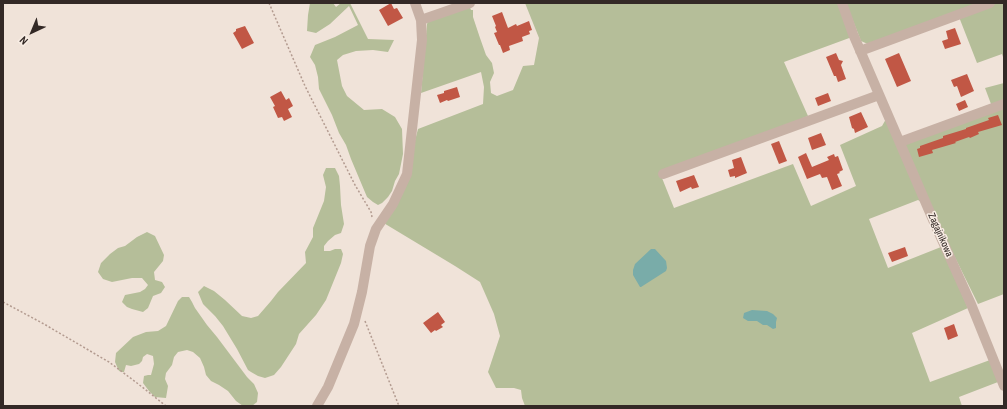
<!DOCTYPE html>
<style>
body{margin:0}
#map{position:relative;width:1007px;height:409px;overflow:hidden;background:#f0e3d9;font-family:"Archivo Narrow",sans-serif}
canvas{display:block}
.frame{position:absolute;inset:0;border:4px solid #332926;pointer-events:none}
.north{position:absolute;left:12px;top:12px;width:40px;height:40px;-webkit-text-stroke:3px #f8ede4;paint-order:stroke;rotate:224deg;font-size:11px;font-weight:700;line-height:16px;text-align:center;color:#332926}
.north::after{content:'';display:block;margin:auto;width:14px;height:18px;background:#332926;clip-path:polygon(50% 0,100% 100%,50% 72%,0 100%)}
</style>
<div id="map">
<canvas width="1007" height="409"></canvas>
<div class="frame"></div>
<div class="north">N</div>
</div>
<script>
const ctx = document.querySelector('canvas').getContext('2d');
ctx.lineJoin = 'round';
function paint(path, color) {
  ctx.fillStyle = color;
  ctx.fill(path, 'evenodd');
}
function shape(rows) {
  const path = new Path2D();
  for (const r of rows) {
    path.moveTo(r[0], r[1]);
    for (let i = 2; i < r.length; i += 2) path.lineTo(r[i], r[i + 1]);
  }
  return path;
}
function strokePath(path, color, width, dash) {
  ctx.strokeStyle = color;
  ctx.lineWidth = width;
  ctx.lineCap = dash ? 'butt' : 'round';
  ctx.setLineDash(dash || []);
  ctx.stroke(path);
}
function drawText(font, color, halo, rows, align = 'center') {
  ctx.font = font + ' "Archivo Narrow",sans-serif';
  ctx.lineWidth = 3;
  ctx.setLineDash([]);
  ctx.textBaseline = 'middle';
  ctx.strokeStyle = halo;
  ctx.fillStyle = color;
  for (const [text, x, y, turn = 0] of rows) {
    ctx.save();
    ctx.translate(x, y);
    ctx.rotate((+turn || 0) * Math.PI / 180);
    ctx.textAlign = isNaN(turn) ? turn : align;
    if (halo) ctx.strokeText(text, 0, 0);
    ctx.fillText(text, 0, 0);
    ctx.restore();
  }
}
const green = shape([
 [310,3,333,3,336,7,341,3,350,3,368,39,394,40,388,52,373,50,356,51,343,55,337,60,342,86,347,96,364,110,382,109,395,117,402,129,403,154,399,174,395,181,392,191,388,197,382,203,378,205,373,202,367,197,351,159,346,145,339,133,332,115,319,89,318,77,315,65,310,57,315,45,335,37,358,25,349,6,330,24,316,33,307,31,308,15],
 [525,3,839,3,852,37,784,62,808,116,662,178,674,208,793,164,811,206,856,186,840,145,882,126,886,119,923,203,918,200,869,219,888,268,941,247,968,308,912,333,930,382,990,360,998,382,959,397,962,406,525,406,522,398,521,390,514,388,496,388,488,372,500,336,494,314,480,282,455,266,382,222,412,152,418,129,483,104,484,87,481,72,421,93,427,24,429,19,469,5,471,10,473,10,473,17,480,38,486,55,492,63,494,73,490,82,491,93,497,96,513,90,523,66,534,65,539,38],
 [846,3,984,3,870,45,861,41],
 [996,3,1004,3,1004,60,1002,54,977,63,959,17],
 [1004,83,1004,294,978,304,936,219,902,137,991,104,985,88],
 [326,168,335,168,339,176,340,186,341,205,344,224,341,233,335,235,328,241,324,246,324,251,330,251,335,249,341,249,343,254,341,263,326,300,316,315,299,334,296,344,281,367,274,375,265,378,258,376,251,372,248,370,237,349,223,326,215,316,203,304,198,292,204,286,214,291,225,300,242,316,251,318,258,316,271,301,278,292,306,263,305,252,313,237,313,228,324,201,326,187,323,175],
 [147,232,155,236,164,255,163,261,154,272,155,280,162,282,165,287,161,293,153,296,148,308,143,312,132,309,127,307,122,302,125,295,140,292,145,289,148,285,142,278,132,278,112,282,103,279,98,272,101,263,110,254,118,248,125,246,137,237],
 [182,297,189,297,192,302,195,308,207,325,217,337,247,377,254,384,258,393,257,402,252,406,243,406,236,401,228,391,219,385,211,381,206,375,204,367,200,358,193,352,187,350,178,352,174,357,172,365,166,373,165,379,168,386,166,398,155,397,149,391,143,383,144,376,148,375,151,375,154,364,153,356,147,354,143,357,142,361,139,364,131,366,126,365,124,372,122,372,119,371,115,362,116,353,133,337,146,332,158,331,166,326,178,301]
]);
const water = shape([
 [651,249,655,249,666,261,667,268,666,271,641,287,640,287,633,275,633,270,635,264],
 [752,310,767,311,773,314,777,318,776,322,776,328,773,329,767,325,763,325,757,321,748,321,743,318,744,313]
]);
const building = shape([
 [391,3,394,9,397,8,403,18,388,26,379,10],
 [502,12,508,28,516,24,517,26,529,21,532,30,529,31,530,34,522,37,523,41,509,46,510,50,503,53,500,45,499,45,494,33,497,32,495,27,496,26,492,16],
 [245,26,254,43,242,49,233,33,236,31,236,29],
 [955,28,961,44,945,49,942,41,948,39,946,31],
 [836,53,839,60,843,61,841,65,846,79,838,82,836,76,834,76,826,57],
 [899,53,911,81,897,87,885,59],
 [967,74,974,91,961,97,957,86,954,87,951,80],
 [457,87,460,97,448,101,447,100,440,103,437,95,444,93,444,91],
 [281,91,286,100,289,98,293,106,288,109,292,117,284,121,282,117,278,118,273,107,275,106,270,97],
 [828,93,831,101,818,106,815,98],
 [965,100,968,107,959,111,956,104],
 [861,112,868,127,855,133,854,129,852,128,849,117],
 [998,115,1002,125,978,132,979,134,970,138,969,137,955,142,956,143,932,150,933,153,919,157,917,149,920,148,920,146,943,138,943,136,966,129,966,128,989,120,988,118],
 [821,133,826,145,812,150,808,138],
 [779,141,787,161,779,164,771,144],
 [806,153,812,167,829,160,827,157,834,154,835,157,838,156,843,170,839,172,840,173,837,174,842,186,832,190,827,177,822,178,820,174,807,179,798,157],
 [741,157,747,173,735,178,735,176,730,177,728,170,734,168,732,160],
 [694,175,699,187,692,189,691,187,680,192,676,181],
 [905,247,908,256,892,262,888,253],
 [438,312,445,322,441,325,443,327,436,331,435,330,431,333,423,323],
 [954,324,958,336,948,340,944,328]
]);
const path = shape([
 [269,3,305,86,355,185,371,212,372,217],
 [3,302,44,324,85,348,109,362,137,383,166,406],
 [365,321,399,406]
]);
const minor = shape([
 [842,3,853,34,934,222,971,304,1004,386],
 [421,20,470,3],
 [860,51,990,3],
 [900,142,1004,104],
 [663,174,879,95],
 [317,406,328,387,354,324,362,292,370,246,376,229,393,204,407,174,422,40,421,20,415,3]
]);
const streetNames = [
 ["Zagajnikowa",940,235,66]
];
paint(green, '#b5be99');
paint(water, '#79aca9');
paint(building, '#c15745');
strokePath(path, '#b39b90', 1.5, [2, 2]);
strokePath(minor, '#c7b1a5', 10);
drawText('10px', '#332926', '#f8ede4', streetNames);
</script>
